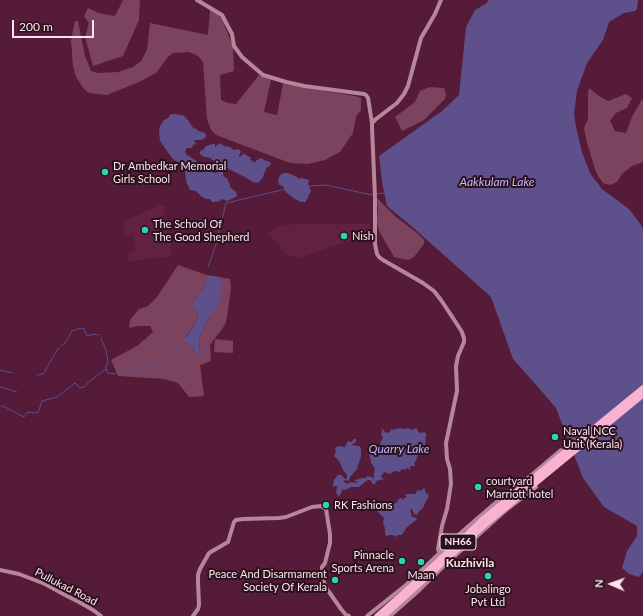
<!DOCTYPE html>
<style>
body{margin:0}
#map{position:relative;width:643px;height:616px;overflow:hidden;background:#551b38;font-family:Lato,sans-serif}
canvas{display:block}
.north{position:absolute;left:591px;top:564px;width:40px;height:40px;-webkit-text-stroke:3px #2b111d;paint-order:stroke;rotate:272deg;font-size:11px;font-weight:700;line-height:16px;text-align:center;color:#fbe4ed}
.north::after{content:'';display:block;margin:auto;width:14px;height:18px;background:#fbe4ed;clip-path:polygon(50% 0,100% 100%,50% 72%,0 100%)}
.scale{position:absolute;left:12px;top:20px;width:82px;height:18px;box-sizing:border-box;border:2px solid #fbe4ed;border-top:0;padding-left:5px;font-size:12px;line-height:14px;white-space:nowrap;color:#fbe4ed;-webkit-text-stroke:3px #2b111d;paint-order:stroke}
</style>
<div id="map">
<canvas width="643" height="616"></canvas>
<div class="north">N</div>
<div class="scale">200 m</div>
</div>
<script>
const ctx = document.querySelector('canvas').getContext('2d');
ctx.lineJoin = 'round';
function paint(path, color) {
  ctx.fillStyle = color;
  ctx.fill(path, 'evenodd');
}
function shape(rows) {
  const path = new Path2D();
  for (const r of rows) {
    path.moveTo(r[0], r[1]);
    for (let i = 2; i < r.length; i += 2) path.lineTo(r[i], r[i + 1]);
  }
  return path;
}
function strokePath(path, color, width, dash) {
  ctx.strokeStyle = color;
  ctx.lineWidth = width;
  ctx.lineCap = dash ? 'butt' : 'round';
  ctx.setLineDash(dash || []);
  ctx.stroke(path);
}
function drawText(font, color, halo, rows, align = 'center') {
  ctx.font = font + ' Lato,sans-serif';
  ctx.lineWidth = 4;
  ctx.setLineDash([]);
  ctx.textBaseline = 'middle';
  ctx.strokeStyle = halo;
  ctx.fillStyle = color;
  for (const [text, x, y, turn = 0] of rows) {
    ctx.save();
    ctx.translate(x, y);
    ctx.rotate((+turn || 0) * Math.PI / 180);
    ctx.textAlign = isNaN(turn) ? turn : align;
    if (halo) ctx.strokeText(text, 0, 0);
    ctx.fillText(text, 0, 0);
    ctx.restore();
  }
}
const built = shape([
 [160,205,166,206,163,220,164,226,171,242,171,257,160,257,128,262,127,254,135,251,133,235,128,237,124,234,123,222],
 [294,224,370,224,369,242,348,241,298,258,287,255,267,233,280,226]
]);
const green = shape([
 [123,0,140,0,139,20,123,56,93,66,85,37,89,23,84,16,88,8,98,13,115,16],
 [210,10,216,12,222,19,233,47,234,71,220,75,221,100,228,103,236,104,259,75,271,80,264,112,277,115,283,84,299,87,355,96,361,98,361,110,356,117,353,133,340,152,325,160,308,164,290,163,216,135,211,130,207,119,203,62,198,56,189,52,173,53,168,57,156,73,139,82,107,95,89,93,84,89,76,77,73,66,71,40,75,21,78,21,85,56,91,71,98,73,118,72,133,67,141,61,147,50,150,23,208,35],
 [430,87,444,88,446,94,445,99,424,120,402,131,395,117,415,102,420,91],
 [589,88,599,96,608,101,626,94,632,98,627,108,616,113,610,121,615,131,626,133,632,117,642,99,643,100,643,162,632,166,622,174,617,182,610,185,603,183,598,176,595,169,587,143,584,128,588,119,588,93],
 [377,198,396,217,416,232,424,240,424,244,414,257,408,260,394,257,379,231,377,222,378,209],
 [178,265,207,275,206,284,193,303,193,307,198,313,197,320,187,335,185,343,192,345,196,355,200,354,199,338,210,315,221,281,220,277,230,279,231,288,227,317,225,325,210,345,211,361,200,365,204,396,189,397,178,383,164,379,118,376,111,360,137,346,153,332,150,326,138,326,129,328,130,320,139,309,148,306,157,297],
 [215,339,233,341,233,353,214,352]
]);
const water = shape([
 [488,0,638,0,637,9,635,11,624,13,609,22,603,40,587,63,577,91,574,114,576,127,582,152,590,173,602,189,629,209,641,225,643,229,643,572,639,577,629,574,622,568,627,551,637,536,637,526,604,507,583,478,556,408,538,387,513,359,491,297,409,224,387,206,382,182,379,156,442,111,459,95,466,27,475,10,487,3],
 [171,114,183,115,187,119,194,129,195,128,199,131,205,133,206,135,206,137,202,140,195,140,194,141,196,144,193,145,192,148,187,148,185,151,186,154,198,162,201,162,204,164,205,163,212,172,216,173,217,172,223,172,224,177,227,178,228,181,230,185,230,187,236,192,237,195,236,197,233,198,228,201,221,199,220,201,214,202,212,202,210,199,206,199,202,197,196,191,190,190,186,181,185,170,184,167,172,158,160,141,159,130,160,126,164,120,168,118],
 [221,143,224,146,230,147,234,150,239,149,241,152,239,155,239,156,240,157,243,154,245,154,251,158,250,160,253,161,254,163,257,160,261,158,264,160,270,162,271,164,270,166,267,167,262,179,258,183,253,182,243,176,222,166,220,161,215,162,210,158,202,156,200,154,200,151,203,150,206,146,213,144,215,144,215,146,216,147,217,145],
 [284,173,288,173,297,177,299,179,301,178,309,180,308,184,311,191,308,197,308,198,306,200,306,202,301,202,295,199,287,193,285,191,283,186,279,185,278,180,280,175],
 [207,275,220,277,221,281,221,290,218,308,210,315,199,338,200,354,199,357,196,355,192,345,185,343,184,341,197,320,198,313,193,307,193,303,206,284],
 [381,427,386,433,390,432,391,429,393,430,399,428,399,429,401,428,404,429,407,428,413,430,415,428,417,428,417,430,420,433,425,432,427,436,425,437,426,438,425,439,426,440,425,445,423,445,423,448,425,448,425,451,422,453,421,452,420,454,421,455,417,454,418,456,417,457,416,461,414,463,415,466,411,466,411,467,409,468,411,469,410,470,407,468,405,470,404,469,401,470,400,470,401,472,395,471,390,474,384,472,383,475,383,474,382,474,381,477,384,479,376,481,375,484,373,484,370,480,368,480,365,482,359,487,351,487,345,490,343,489,339,497,336,493,337,486,335,486,333,487,333,486,334,480,338,475,341,475,345,479,347,478,347,475,343,470,339,461,334,456,336,451,335,449,336,447,343,446,344,448,348,441,351,442,354,439,356,439,356,442,351,445,359,446,360,447,361,449,361,456,357,469,350,477,349,481,346,480,343,481,344,482,348,484,349,482,357,483,358,482,355,481,355,480,363,478,366,478,367,476,374,478,374,473,375,468,371,463,370,457,369,454,374,452,375,454,377,454,381,444,380,443,383,438,382,436,381,435,382,431],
 [424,488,425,489,425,492,428,494,429,496,426,501,423,508,421,510,420,510,417,515,414,514,412,509,410,510,412,517,417,518,416,520,407,527,402,535,398,535,395,537,393,535,389,535,387,537,385,534,385,528,383,523,384,518,378,512,376,509,377,507,383,509,384,507,396,503,399,499,401,498,403,500,404,498,406,498,407,497,405,495,406,494,415,494,417,491,417,489,419,491,422,490]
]);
const stream = shape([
 [309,186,326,185,372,195],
 [376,194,384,193],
 [208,267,216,244,226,203,286,189],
 [101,338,106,350,108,363,106,366,107,373,113,374,122,371,140,369,156,366,172,355,185,341],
 [61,346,65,343,72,331,78,329,84,328,87,336,95,334,99,335],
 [0,370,12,373],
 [37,375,43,374,56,352,59,348],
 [0,387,17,392],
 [1,407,3,406,24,417,28,412,38,413,42,401,57,397,75,383,80,388,84,387,91,380,106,369]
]);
const secondary = shape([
 [197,0,222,15,232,34,234,46,242,57,263,75,286,82,304,86,364,94,366,95,368,98,372,123],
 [448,562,505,511,536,487],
 [0,570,19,574,45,584,67,596,79,602,93,610,101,616],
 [193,616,198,609,199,605,198,582,198,575,200,569,209,553,228,542,234,522,236,520,243,519,279,518,286,517,312,507,321,506,326,509,330,534,330,543,325,563,322,567,323,580,327,589,341,609,346,615,349,616],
 [367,616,406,585,464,530,507,493,528,478,561,450],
 [390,616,416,593,448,562,444,561,441,557,438,549,442,526,447,509,451,484,450,469,447,459,446,443,457,391,456,366,458,356,464,342,464,338,462,332,453,318,441,300,434,291,423,283,383,260,379,257,377,254,375,244,375,198,372,127,372,123,376,119,397,103,404,94,408,86,421,38,435,14,441,0]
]);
const highway = shape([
 [377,616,410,587,483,519,643,388],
 [384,616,487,523,643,395]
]);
const markers = [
 [105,172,4,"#28d5ad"],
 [145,230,4,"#28d5ad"],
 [344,236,4,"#28d5ad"],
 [555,437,4,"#28d5ad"],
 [478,487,4,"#28d5ad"],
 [326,505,4,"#28d5ad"],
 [402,561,4,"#28d5ad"],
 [421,562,4,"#28d5ad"],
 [488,576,4,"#28d5ad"],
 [335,580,4,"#28d5ad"]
];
const shields = [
 [458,542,36]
];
const shieldNames = [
 ["NH66",458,542]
];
const poiNames = [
 ["Dr Ambedkar Memorial",113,166],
 ["Girls School",113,179],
 ["The School Of",153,224],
 ["The Good Shepherd",153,237],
 ["Nish",352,236],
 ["Naval NCC",563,431],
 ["Unit (Kerala)",563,444],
 ["courtyard",486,481],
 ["Marriott hotel",486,494],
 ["RK Fashions",334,505],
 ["Pinnacle",394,555,"right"],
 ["Sports Arena",394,568,"right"],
 ["Peace And Disarmament",327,574,"right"],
 ["Society Of Kerala",327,587,"right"],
 ["Maan",421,575,"center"],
 ["Jobalingo",488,589,"center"],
 ["Pvt Ltd",488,602,"center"]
];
const streetNames = [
 ["Pullukad Road",66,587,27]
];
const waterNames = [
 ["Aakkulam Lake",497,182],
 ["Quarry Lake",399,449]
];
const neighbourhoodNames = [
 ["Kuzhivila",470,563]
];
paint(built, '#632142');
paint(green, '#7b435d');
paint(water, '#5d508b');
strokePath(stream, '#5d508b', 1);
strokePath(secondary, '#b6879a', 4);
strokePath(highway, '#fab2d1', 5.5);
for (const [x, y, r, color] of markers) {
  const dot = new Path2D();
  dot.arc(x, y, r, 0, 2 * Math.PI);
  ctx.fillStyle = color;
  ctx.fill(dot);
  strokePath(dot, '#2b111d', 1.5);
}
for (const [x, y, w] of shields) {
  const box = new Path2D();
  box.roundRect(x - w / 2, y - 8, w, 16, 3);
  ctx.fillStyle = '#2b111d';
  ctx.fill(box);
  strokePath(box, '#fbe4ed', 1);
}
drawText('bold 10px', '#fbe4ed', null, shieldNames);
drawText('11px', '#fbe4ed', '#2b111d', poiNames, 'left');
drawText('11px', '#fbe4ed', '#2b111d', streetNames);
drawText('italic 12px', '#c1b5fb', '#2b111d', waterNames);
drawText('bold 12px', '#fbe4ed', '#2b111d', neighbourhoodNames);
</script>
